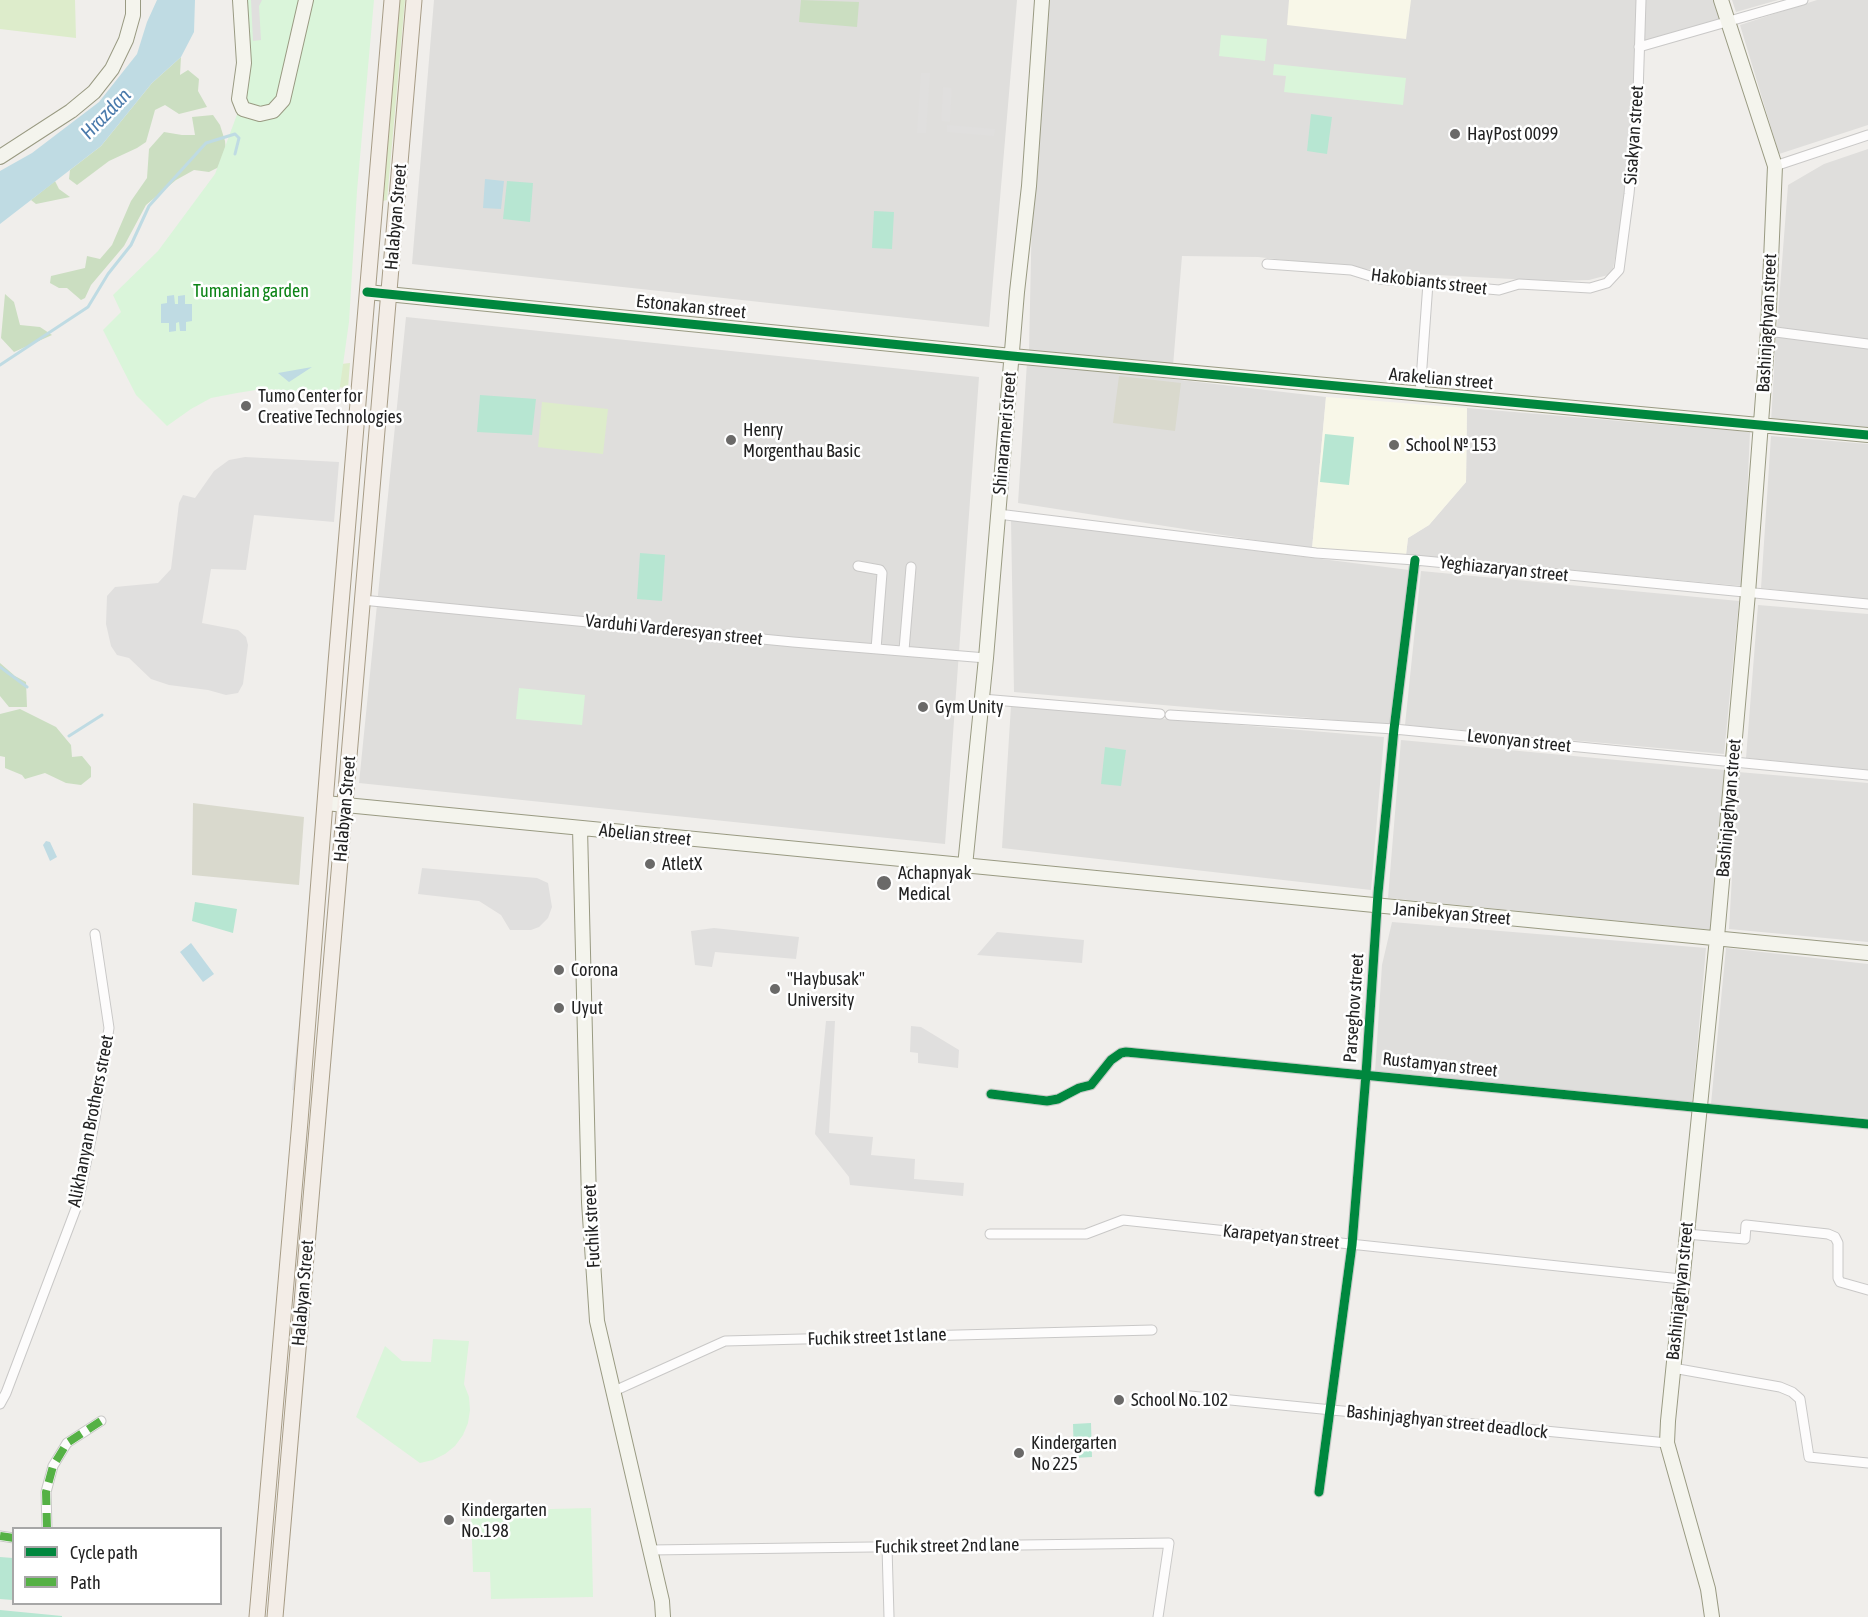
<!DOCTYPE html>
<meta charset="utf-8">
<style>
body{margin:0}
#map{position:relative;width:1868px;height:1617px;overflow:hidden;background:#f0eeeb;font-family:"Asap Condensed",sans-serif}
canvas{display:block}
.legend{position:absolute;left:12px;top:1527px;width:210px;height:78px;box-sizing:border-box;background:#fff;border:2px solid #a7a7a7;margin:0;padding:8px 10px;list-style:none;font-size:18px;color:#222}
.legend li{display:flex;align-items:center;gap:12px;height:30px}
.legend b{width:30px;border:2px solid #a7a7a7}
</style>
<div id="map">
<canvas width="1868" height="1617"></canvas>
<ul class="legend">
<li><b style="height:8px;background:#00873e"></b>Cycle path</li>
<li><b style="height:8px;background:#55b145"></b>Path</li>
</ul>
</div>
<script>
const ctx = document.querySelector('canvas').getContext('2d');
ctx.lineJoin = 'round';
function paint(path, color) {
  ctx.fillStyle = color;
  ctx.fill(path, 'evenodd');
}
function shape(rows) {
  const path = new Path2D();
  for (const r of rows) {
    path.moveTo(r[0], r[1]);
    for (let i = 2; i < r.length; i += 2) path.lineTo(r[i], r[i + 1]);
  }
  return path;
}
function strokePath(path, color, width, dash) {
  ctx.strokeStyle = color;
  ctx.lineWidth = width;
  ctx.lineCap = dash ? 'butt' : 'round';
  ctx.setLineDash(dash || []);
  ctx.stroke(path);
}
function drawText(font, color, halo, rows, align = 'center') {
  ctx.font = font + ' "Asap Condensed",sans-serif';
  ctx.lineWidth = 5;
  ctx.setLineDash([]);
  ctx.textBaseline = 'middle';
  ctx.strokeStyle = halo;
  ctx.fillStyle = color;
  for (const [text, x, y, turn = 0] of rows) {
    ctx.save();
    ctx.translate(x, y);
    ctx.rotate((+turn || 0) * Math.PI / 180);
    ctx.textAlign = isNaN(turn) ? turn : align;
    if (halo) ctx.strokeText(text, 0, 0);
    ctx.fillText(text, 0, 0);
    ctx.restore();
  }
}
const residential = shape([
 [434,0,1017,0,989,327,412,264],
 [1049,0,1716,0,1722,21,1636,46,1631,128,1621,226,1612,274,1589,280,1549,281,1400,273,1258,257,1182,256,1173,366,1029,351,1033,164],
 [1732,0,1778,0,1736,12],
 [1817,0,1868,0,1868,125,1779,154,1740,25],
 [1868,149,1868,341,1777,327,1788,185,1824,164],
 [406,317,979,377,945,844,359,783],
 [1776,337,1868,347,1868,430,1771,422],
 [1027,362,1326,397,1312,549,1018,503],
 [1467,408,1750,432,1743,586,1406,555,1408,538,1429,525,1466,482],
 [1771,436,1868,444,1868,600,1761,588],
 [1011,520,1409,570,1392,725,1014,692],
 [1421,571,1739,601,1724,754,1405,725],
 [1758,605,1868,614,1868,770,1746,758],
 [1011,706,1384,737,1371,890,1002,848],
 [1401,740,1725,770,1711,930,1388,898],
 [1738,772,1868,783,1868,942,1729,929],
 [1392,922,1706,948,1692,1105,1375,1072,1382,965],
 [1726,948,1868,964,1868,1118,1711,1104]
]);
const education = shape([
 [1289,0,1411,0,1406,39,1287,25],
 [1326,397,1467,408,1466,482,1429,525,1408,538,1406,555,1312,549]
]);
const construction = shape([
 [1119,376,1181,383,1175,431,1113,423],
 [193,803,304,817,299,885,192,875]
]);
const grass = shape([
 [0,0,75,0,76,38,0,29],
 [398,0,405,0,387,200,383,201],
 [350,363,348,388,319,386,314,367],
 [542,402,608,409,603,454,538,447]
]);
const forest = shape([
 [801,0,859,2,857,27,799,22],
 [181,57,180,75,188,70,199,79,198,91,207,107,179,114,165,105,155,110,146,142,137,148,109,161,77,185,69,179,70,170,101,146,152,83],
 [213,115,220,125,225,141,227,163,209,172,194,170,176,180,146,205,124,246,91,285,85,298,81,300,67,288,59,288,50,283,51,276,85,268,87,256,100,259,112,245,131,201,147,178,149,149,164,132,182,135,195,135,192,117],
 [55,181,59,189,70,197,36,204,31,200],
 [5,294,14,302,20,325,40,327,52,335,14,352,1,338],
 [0,663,15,676,26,682,27,707,9,707,0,696],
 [20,709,56,727,71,745,72,757,82,756,91,767,91,777,81,785,66,783,45,773,25,779,22,775,5,768,5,757,0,756,0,714]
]);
const park = shape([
 [247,0,374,0,357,191,349,322,339,393,262,389,237,393,211,398,191,409,167,426,136,395,103,330,121,312,113,295,158,251,215,174,249,82],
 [1221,35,1267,39,1265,61,1219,56],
 [1274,64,1406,78,1403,105,1284,92,1286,76,1273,75],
 [519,688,585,695,582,725,516,719],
 [433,1339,469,1341,464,1384,469,1397,470,1410,468,1423,463,1435,455,1446,445,1454,433,1460,420,1463,356,1417,385,1346,402,1361,431,1362],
 [591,1508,593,1597,491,1599,490,1572,473,1572,471,1511]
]);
const pitch = shape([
 [1311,114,1332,117,1327,154,1307,151],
 [507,181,533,183,530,222,503,219],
 [874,211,894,212,892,249,872,248],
 [480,395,536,399,532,435,477,432],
 [1325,434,1354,437,1349,485,1320,482],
 [640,553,665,555,662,601,637,599],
 [1105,747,1126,750,1121,786,1101,784],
 [195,902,237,909,233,933,192,921],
 [1091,1423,1092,1457,1074,1458,1073,1424],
 [0,1557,13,1558,13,1600,0,1599],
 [0,1610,62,1616,62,1617,0,1617]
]);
const parking = shape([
 [251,0,262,0,259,6,261,40,253,41],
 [921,73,930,73,926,133,917,133],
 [943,87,952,88,950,122,941,121],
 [947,125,995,129,994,136,947,132],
 [245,457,339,462,334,522,254,515,246,570,211,569,202,623,238,630,246,637,248,645,243,684,238,693,226,695,208,690,169,685,151,679,129,658,117,655,111,646,106,624,107,596,115,587,158,583,171,569,179,503,183,495,195,498,214,471,229,460],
 [422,868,537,878,548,883,552,907,548,918,539,927,531,930,510,930,501,915,479,901,418,894],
 [714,928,799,937,796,959,715,952,712,967,695,965,691,931],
 [997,932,1084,940,1082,963,977,955],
 [303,986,309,986,299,1091,292,1090],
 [826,1021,835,1021,829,1133,873,1137,871,1155,915,1159,914,1179,964,1183,963,1196,850,1185,849,1177,815,1134],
 [911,1026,921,1027,959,1050,958,1068,918,1063,918,1053,910,1052]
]);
const water = shape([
 [157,0,195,0,194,32,181,57,152,83,101,146,0,224,0,171,32,153,99,102,137,54,147,22],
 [485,179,504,181,501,209,483,208],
 [174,295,175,304,178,304,178,296,185,295,185,304,192,304,192,321,186,322,186,331,180,331,179,322,176,323,176,331,169,332,169,323,161,323,161,304,167,303,167,296],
 [312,367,289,382,278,373],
 [46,841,50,842,57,857,50,861,43,845],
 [191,943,214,974,203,982,180,952]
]);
const stream = shape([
 [0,365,88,307,108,274,131,245,149,206,206,143,235,134,239,138,235,154],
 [0,667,27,687],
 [69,736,102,715]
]);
const street = shape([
 [1639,47,1803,0],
 [1775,166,1868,135],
 [1267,264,1351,270,1380,279,1499,290,1519,284,1590,288,1607,283,1619,270,1629,194,1638,94,1641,0],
 [1768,331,1868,344],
 [1420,394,1428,283],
 [998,514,1316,553,1415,560,1868,604],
 [858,566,880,570,882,573,876,649],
 [362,600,793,642,986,658],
 [904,650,911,567],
 [982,699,1160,714],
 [1170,715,1394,729,1868,775],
 [991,1094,1047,1101,1058,1099,1079,1088,1091,1085,1111,1060,1121,1053,1126,1052,1868,1124],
 [990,1234,1086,1234,1123,1220,1681,1279],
 [1686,1234,1745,1239,1746,1225,1828,1234,1835,1237,1838,1243,1838,1278,1840,1282,1868,1290],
 [1673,1368,1780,1387,1792,1392,1800,1399,1809,1457,1868,1463],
 [612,1392,725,1341,1152,1330],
 [1190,1396,1667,1443],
 [0,1404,6,1393,78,1203,95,1119,109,1028,95,934],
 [1319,1492,1352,1245,1366,1074,1378,893,1394,729,1415,560],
 [47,1528,46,1492,53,1466,67,1443,101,1421],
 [0,1536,14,1538],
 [887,1547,889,1617],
 [650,1550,1169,1543,1158,1617]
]);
const secondary = shape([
 [240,0,244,63,239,99,243,109,260,114,273,111,283,100,306,0],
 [0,157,71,111,94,92,112,69,126,40,133,15,133,0],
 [367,292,1012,356,1868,435],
 [325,803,1868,953],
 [580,828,589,1202,597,1321,662,1601,663,1617],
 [965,866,986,658,1017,292,1029,186,1042,0],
 [1712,1617,1708,1589,1667,1443,1668,1421,1716,948,1748,593,1768,331,1775,166,1721,0]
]);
const primary = shape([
 [257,1617,300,1121,336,663,392,0],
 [275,1617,414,0]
]);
const quiet = shape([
 [47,1528,46,1492,53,1466,67,1443,101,1421],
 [0,1536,14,1538]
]);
const cycleway = shape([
 [367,292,1012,356,1868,435],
 [991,1094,1047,1101,1058,1099,1079,1088,1091,1085,1111,1060,1121,1053,1126,1052,1868,1124],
 [1319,1492,1352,1245,1366,1074,1378,893,1394,729,1415,560]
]);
const markers = [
 [1455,134,6,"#6a6968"],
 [246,406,6,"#6a6968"],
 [731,440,6,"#6a6968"],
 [1394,445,6,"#6a6968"],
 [923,707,6,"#6a6968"],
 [650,864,6,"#6a6968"],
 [884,883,8,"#6a6968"],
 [559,970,6,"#6a6968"],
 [775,989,6,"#6a6968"],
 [559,1008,6,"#6a6968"],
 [1119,1400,6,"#6a6968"],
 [1019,1453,6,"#6a6968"],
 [449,1520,6,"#6a6968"]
];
const poiNames = [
 ["HayPost 0099",1467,134],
 ["Tumo Center for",258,396],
 ["Creative Technologies",258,417],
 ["Henry",743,430],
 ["Morgenthau Basic",743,451],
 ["School № 153",1406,445],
 ["Gym Unity",935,707],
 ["AtletX",662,864],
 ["Achapnyak",898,873],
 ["Medical",898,894],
 ["Corona",571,970],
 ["\"Haybusak\"",787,979],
 ["University",787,1000],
 ["Uyut",571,1008],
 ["School No. 102",1131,1400],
 ["Kindergarten",1031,1443],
 ["No 225",1031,1464],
 ["Kindergarten",461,1510],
 ["No.198",461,1531]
];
const streetNames = [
 ["Sisakyan street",1634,135,-86],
 ["Halabyan Street",396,217,-85],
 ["Hakobiants street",1429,282,7],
 ["Estonakan street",691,307,6],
 ["Bashinjaghyan street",1767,323,-87],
 ["Arakelian street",1441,379,5],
 ["Shinararneri street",1005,433,-85],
 ["Yeghiazaryan street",1504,569,6],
 ["Varduhi Varderesyan street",674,630,6],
 ["Levonyan street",1519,741,6],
 ["Bashinjaghyan street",1729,808,-85],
 ["Halabyan Street",345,809,-85],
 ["Abelian street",645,835,6],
 ["Janibekyan Street",1452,914,5],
 ["Parseghov street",1354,1008,-86],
 ["Rustamyan street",1440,1065,6],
 ["Alikhanyan Brothers street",91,1121,-79],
 ["Fuchik street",592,1226,-93],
 ["Karapetyan street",1281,1237,6],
 ["Bashinjaghyan street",1680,1291,-84],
 ["Halabyan Street",303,1293,-85],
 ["Fuchik street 1st lane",877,1337,-2],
 ["Bashinjaghyan street deadlock",1447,1422,6],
 ["Fuchik street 2nd lane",947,1546,-1]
];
const parkNames = [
 ["Tumanian garden",251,291]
];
const waterNames = [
 ["Hrazdan",106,114,-46]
];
paint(residential, '#dfdedc');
paint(education, '#f8f7e8');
paint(construction, '#d9d9cd');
paint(grass, '#ddeccb');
paint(forest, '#cbdec1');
paint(park, '#daf5da');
paint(pitch, '#b7e6d2');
paint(parking, '#e0dfde');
paint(water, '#bfdbe3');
strokePath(stream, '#bfdbe3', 3);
strokePath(street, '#c9c8c7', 11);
strokePath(secondary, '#999a82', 16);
strokePath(primary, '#a79c86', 17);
strokePath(street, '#fdfcfc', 9);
strokePath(secondary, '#f4f4ed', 14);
strokePath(primary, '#f3ede7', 15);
strokePath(quiet, '#55b145', 8, [15, 8]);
strokePath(cycleway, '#00873e', 9);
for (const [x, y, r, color] of markers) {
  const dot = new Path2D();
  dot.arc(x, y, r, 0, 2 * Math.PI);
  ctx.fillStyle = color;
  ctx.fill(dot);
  strokePath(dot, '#fff', 2);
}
drawText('18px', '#222', '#fff', poiNames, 'left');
drawText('18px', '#222', '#fff', streetNames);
drawText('18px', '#0c8416', '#fff', parkNames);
drawText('italic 20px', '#4a7aab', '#fff', waterNames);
</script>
